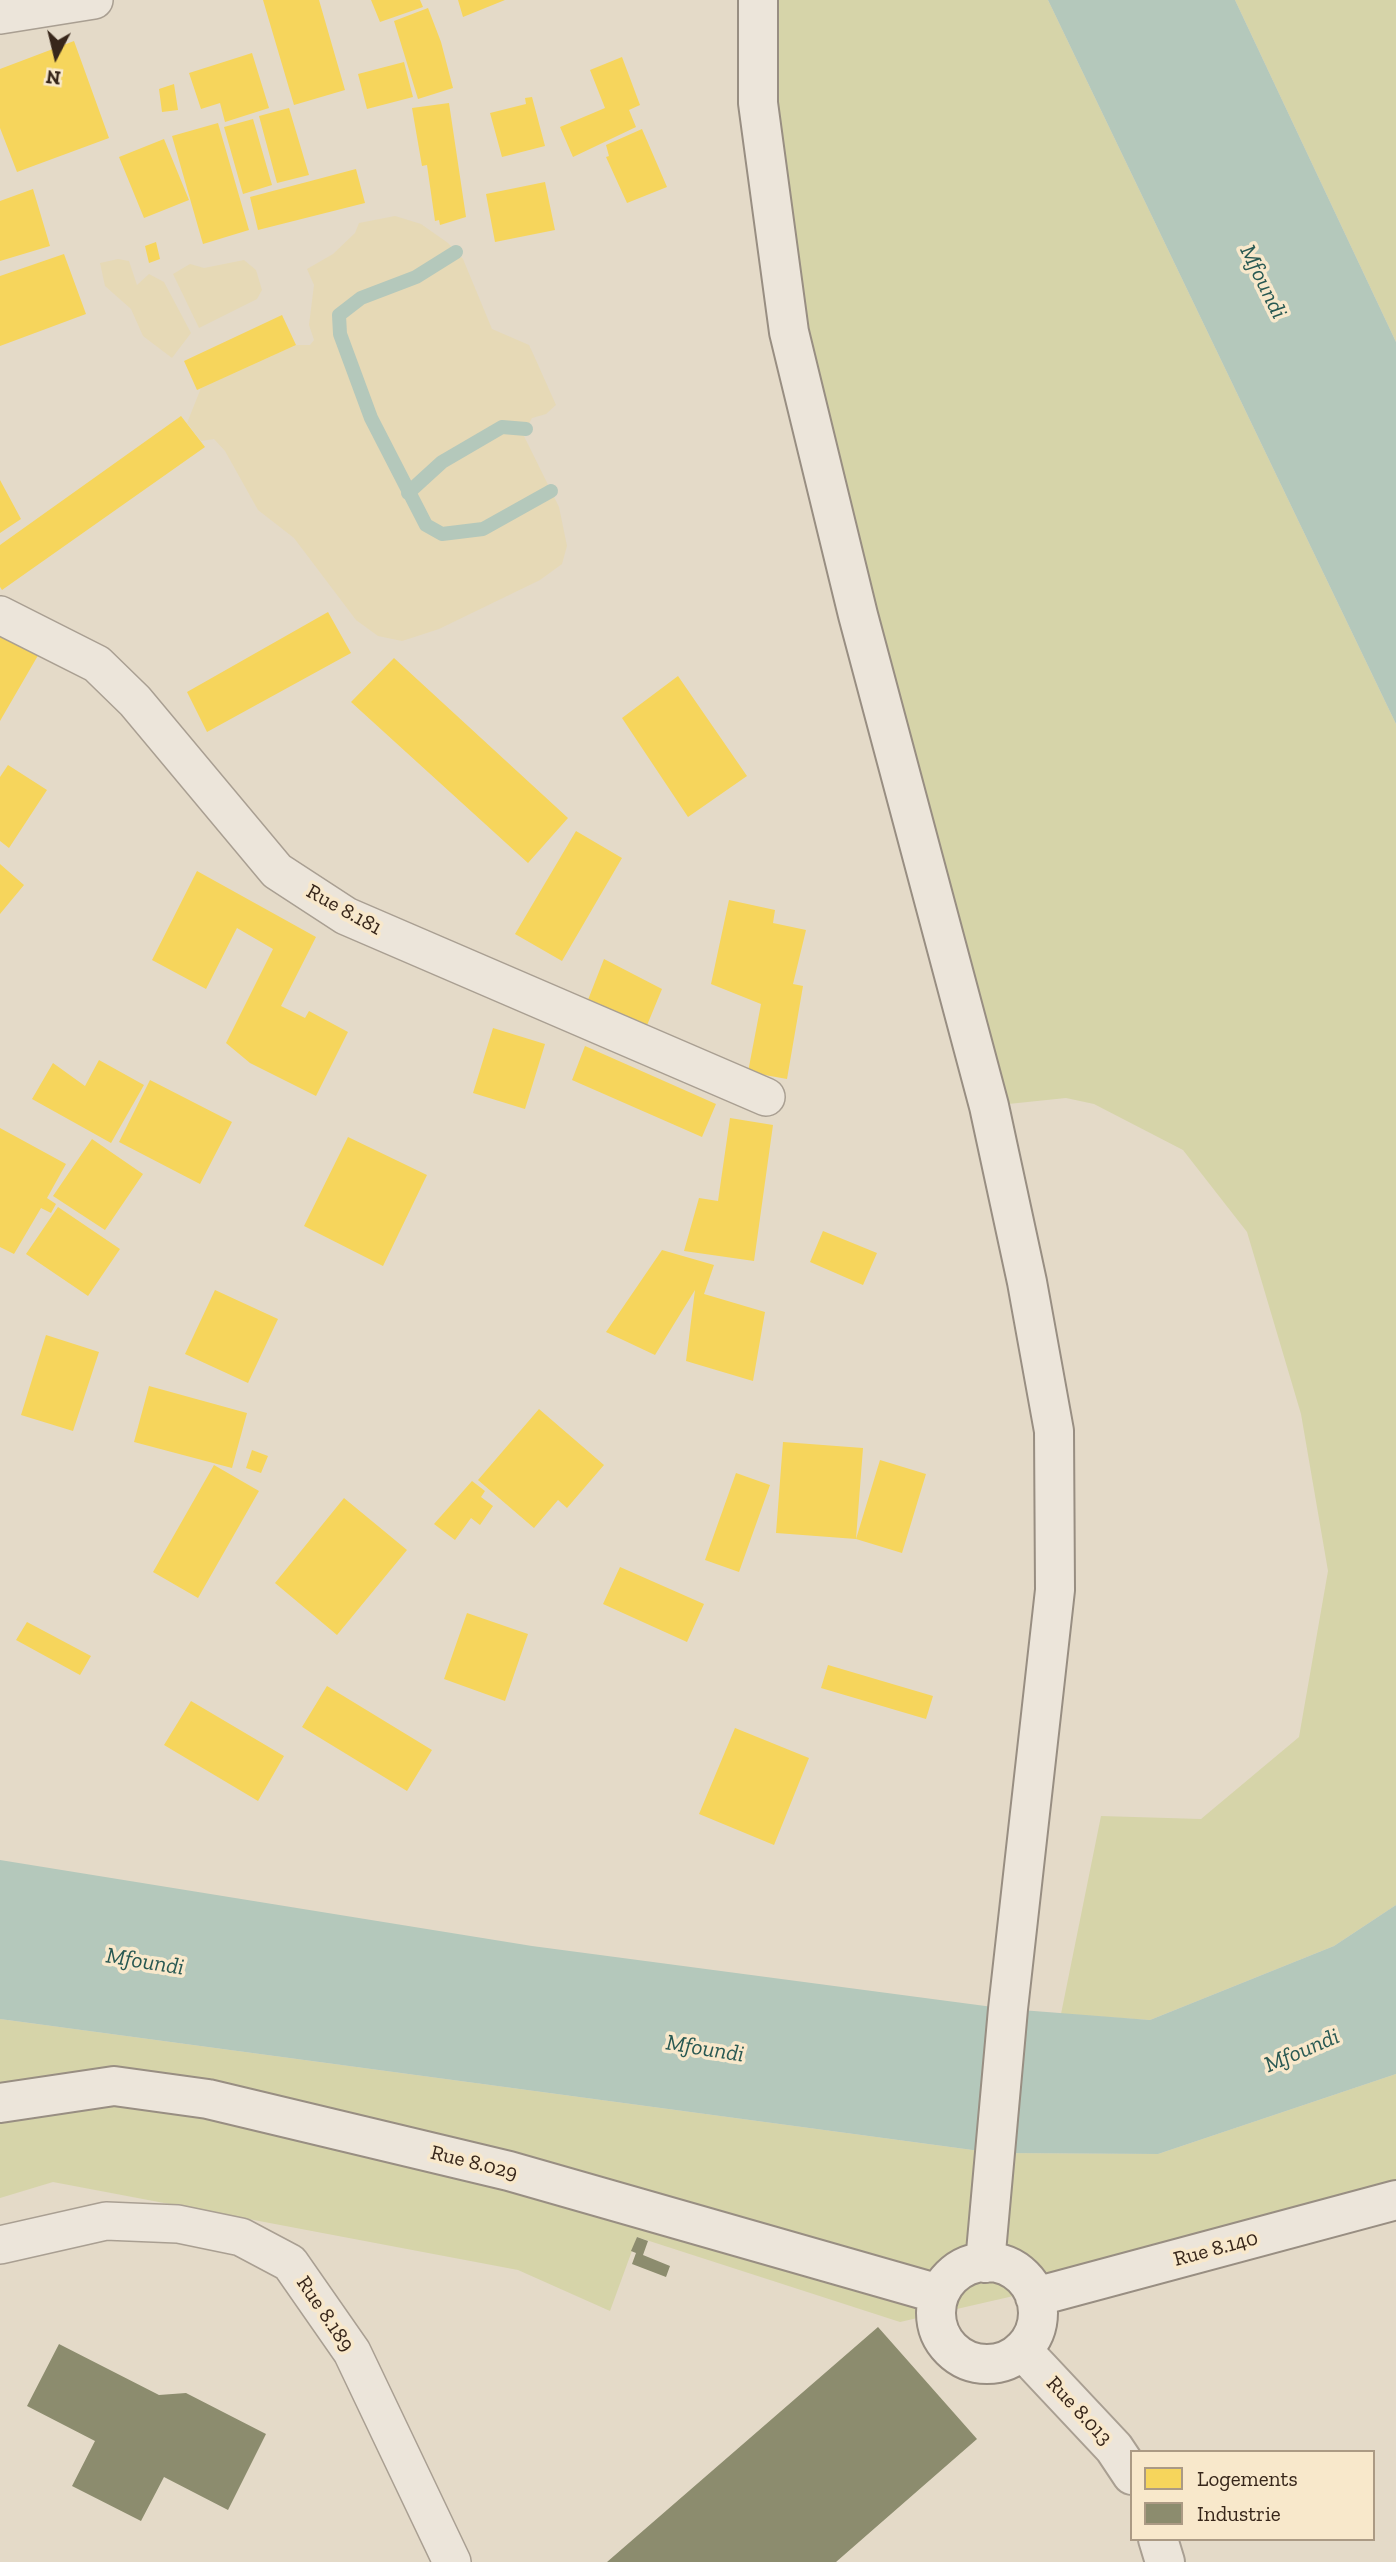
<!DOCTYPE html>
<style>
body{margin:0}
#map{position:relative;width:1396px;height:2562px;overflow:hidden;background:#e4dac8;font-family:"Zilla Slab",serif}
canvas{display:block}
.legend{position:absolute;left:1130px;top:2450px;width:245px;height:91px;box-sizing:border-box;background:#f8e8cb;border:2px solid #ab9a84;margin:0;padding:9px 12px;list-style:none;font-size:21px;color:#37261a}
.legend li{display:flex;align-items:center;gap:14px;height:35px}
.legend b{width:35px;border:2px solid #ab9a84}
.north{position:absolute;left:21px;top:21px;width:70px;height:70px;-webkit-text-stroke:5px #f8e8cb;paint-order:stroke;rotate:187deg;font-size:19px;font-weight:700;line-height:28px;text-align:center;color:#37261a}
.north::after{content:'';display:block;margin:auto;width:24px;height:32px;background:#37261a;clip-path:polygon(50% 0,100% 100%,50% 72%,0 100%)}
</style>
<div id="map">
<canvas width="1396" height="2562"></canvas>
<ul class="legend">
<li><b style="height:19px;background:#f6d55c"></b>Logements</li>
<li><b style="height:19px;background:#8c8c6e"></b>Industrie</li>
</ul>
<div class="north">N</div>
</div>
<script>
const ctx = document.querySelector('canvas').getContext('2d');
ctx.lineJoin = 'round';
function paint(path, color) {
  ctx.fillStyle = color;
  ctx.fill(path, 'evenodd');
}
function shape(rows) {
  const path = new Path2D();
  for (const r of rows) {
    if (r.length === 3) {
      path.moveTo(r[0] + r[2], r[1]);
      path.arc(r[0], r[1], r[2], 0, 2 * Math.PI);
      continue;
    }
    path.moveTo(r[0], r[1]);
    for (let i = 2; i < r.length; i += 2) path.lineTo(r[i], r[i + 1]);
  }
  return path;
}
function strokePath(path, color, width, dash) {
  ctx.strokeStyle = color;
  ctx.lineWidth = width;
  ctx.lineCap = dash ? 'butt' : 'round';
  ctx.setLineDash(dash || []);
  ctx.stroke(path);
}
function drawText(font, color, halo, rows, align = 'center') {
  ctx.font = font + ' "Zilla Slab",serif';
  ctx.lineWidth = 7;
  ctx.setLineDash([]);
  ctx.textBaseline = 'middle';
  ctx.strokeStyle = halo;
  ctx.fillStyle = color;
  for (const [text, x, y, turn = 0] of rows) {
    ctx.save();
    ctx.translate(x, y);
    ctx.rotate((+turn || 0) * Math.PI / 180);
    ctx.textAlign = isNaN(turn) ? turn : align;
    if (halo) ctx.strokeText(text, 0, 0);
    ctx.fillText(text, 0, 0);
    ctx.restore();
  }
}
const farmland = shape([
 [395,216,421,224,448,243,463,259,492,329,529,345,535,358,556,405,546,414,532,418,523,434,559,507,567,546,562,564,540,580,439,629,402,641,378,636,356,620,294,538,258,510,225,451,214,439,201,441,187,423,201,388,296,345,310,345,314,340,309,325,314,285,307,269,333,254,355,233,359,223],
 [118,259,129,261,137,285,149,274,164,282,191,333,172,358,143,336,131,309,105,286,100,263],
 [244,260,256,270,262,290,257,299,199,328,173,274,190,264,204,268]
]);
const green = shape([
 [758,0,1048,0,1396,724,1396,1905,1334,1946,1150,2020,1061,2014,1101,1816,1201,1819,1299,1737,1328,1571,1301,1414,1247,1232,1183,1150,1094,1104,1066,1098,989,1106,789,332],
 [1235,0,1396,0,1396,342],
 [0,2019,995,2153,1158,2154,1396,2074,1396,2200,1188,2256,900,2322,637,2237,610,2311,518,2270,53,2182,0,2198]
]);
const water = shape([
 [1048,0,1235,0,1396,342,1396,724],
 [0,1860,532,1946,1008,2009,1150,2020,1334,1946,1396,1905,1396,2074,1158,2154,995,2153,0,2019]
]);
const homes = shape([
 [263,0,319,0,345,90,294,105],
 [371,0,420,0,423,7,380,22],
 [458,0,505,0,463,17],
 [428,8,441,42,453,88,418,99,394,21],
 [74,41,109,138,17,172,0,128,0,69],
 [252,53,269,108,225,122,220,103,201,109,189,73],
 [622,57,640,105,629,110,636,127,573,157,560,127,605,108,590,70],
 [404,62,413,97,367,109,358,74],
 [174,84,178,110,162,112,159,89],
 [532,97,545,146,502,157,490,113,526,104,525,98],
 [449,103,466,217,440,225,439,220,435,221,427,165,422,166,412,108],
 [289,108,309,175,277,183,259,116],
 [253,119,272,185,243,194,224,127],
 [218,123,249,230,203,244,172,136],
 [642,129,667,187,627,203,606,157,609,156,606,145],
 [164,139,189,200,144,218,119,157],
 [356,169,365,203,258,230,250,197],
 [545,182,555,230,495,242,486,194],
 [33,189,50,246,0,261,0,201],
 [156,242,160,259,149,263,145,246],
 [64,254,86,314,0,346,0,276],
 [282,315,296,345,197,390,184,361],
 [181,416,205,447,2,590,0,587,0,545],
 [0,480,21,519,0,533],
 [328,612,351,653,207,732,187,692],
 [0,631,40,652,0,721],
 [394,658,568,818,528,863,351,702],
 [678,676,747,776,688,817,622,718],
 [8,765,47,790,9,848,0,841,0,777],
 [576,831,622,858,562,961,515,934],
 [0,864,24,885,0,914],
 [197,871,316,937,281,1006,305,1018,309,1011,348,1032,316,1096,250,1063,226,1043,273,949,237,928,206,989,152,960],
 [729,900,775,910,773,923,806,930,793,984,803,986,787,1079,748,1072,761,1004,711,984],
 [604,959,662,989,643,1035,584,1010],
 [493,1028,545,1044,525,1109,473,1093],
 [585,1046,716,1104,702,1137,572,1080],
 [99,1060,144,1085,111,1143,32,1099,53,1063,85,1086],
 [150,1080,232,1122,200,1184,119,1142],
 [730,1118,773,1125,754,1261,684,1251,699,1198,718,1201],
 [0,1128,66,1164,47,1198,56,1204,51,1213,41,1208,14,1254,0,1247],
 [348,1137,427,1175,383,1266,304,1226],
 [92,1139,143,1174,105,1230,53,1196],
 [58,1207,120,1249,88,1296,26,1254],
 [823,1231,877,1253,863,1285,810,1262],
 [662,1250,714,1265,704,1294,765,1312,753,1381,686,1361,695,1290,655,1355,606,1332],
 [215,1290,278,1319,248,1383,185,1354],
 [46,1335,99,1352,73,1431,21,1415],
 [149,1386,247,1413,232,1468,134,1442],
 [539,1409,604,1465,567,1508,558,1500,534,1528,478,1480],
 [783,1442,863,1448,856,1539,776,1533],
 [252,1450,268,1456,261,1473,246,1468],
 [880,1460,926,1474,902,1553,856,1539],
 [214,1465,259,1491,198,1598,153,1572],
 [736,1473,770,1485,739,1572,705,1560],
 [472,1481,485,1491,481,1497,493,1506,480,1525,471,1518,455,1540,434,1524],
 [344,1498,407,1550,337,1635,275,1583],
 [620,1567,704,1604,687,1642,603,1604],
 [467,1613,528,1634,505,1701,444,1679],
 [27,1622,91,1656,80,1675,16,1640],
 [828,1665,933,1696,926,1719,821,1688],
 [327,1686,432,1750,407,1791,302,1727],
 [191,1701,284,1756,258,1801,164,1745],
 [735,1728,809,1758,774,1845,699,1814]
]);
const industry = shape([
 [637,2237,648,2241,643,2255,670,2266,666,2277,632,2264,636,2253,631,2251],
 [878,2327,977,2439,836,2562,607,2562],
 [59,2344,159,2395,186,2393,266,2434,228,2510,164,2477,141,2521,72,2486,95,2441,27,2406]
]);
const stream = shape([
 [456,252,416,277,361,298,339,315,340,334,371,418,426,525,442,534,483,529,551,491],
 [408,493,442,462,502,427,526,429]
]);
const minor = shape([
 [0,15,94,0],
 [0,615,97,664,135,701,277,871,346,916,766,1097],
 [0,2245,106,2221,178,2224,241,2237,290,2263,352,2352,452,2562]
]);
const tertiary = shape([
 [1022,2350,1114,2448,1132,2475],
 [1158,2539,1165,2562]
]);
const secondary = shape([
 [758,0,758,103,789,332,858,615,989,1106,1027,1282,1054,1431,1055,1590,1008,2009,985,2263],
 [0,2103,114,2086,208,2099,509,2171,939,2294],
 [987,2313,51],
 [1035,2297,1396,2200]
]);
const streetNames = [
 ["Rue 8.181",344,910,29],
 ["Rue 8.029",474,2163,14],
 ["Rue 8.140",1216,2249,-15],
 ["Rue 8.189",325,2314,56],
 ["Rue 8.013",1079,2411,47]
];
const waterNames = [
 ["Mfoundi",1263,282,64],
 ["Mfoundi",145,1962,9],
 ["Mfoundi",705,2049,9],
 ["Mfoundi",1302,2051,-23]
];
paint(farmland, '#e6d9b6');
paint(green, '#d6d4a9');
paint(water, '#b4c8bb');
paint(homes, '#f6d55c');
paint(industry, '#8c8c6e');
strokePath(stream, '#b4c8bb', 14);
strokePath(minor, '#a99f92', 40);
strokePath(tertiary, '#a99f92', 42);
strokePath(secondary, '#988e82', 42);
strokePath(minor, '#ece5da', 37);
strokePath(tertiary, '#ece5da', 38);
strokePath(secondary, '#ece5da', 38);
drawText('21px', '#37261a', '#f8e8cb', streetNames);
drawText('italic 23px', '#285852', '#f8e8cb', waterNames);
</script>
